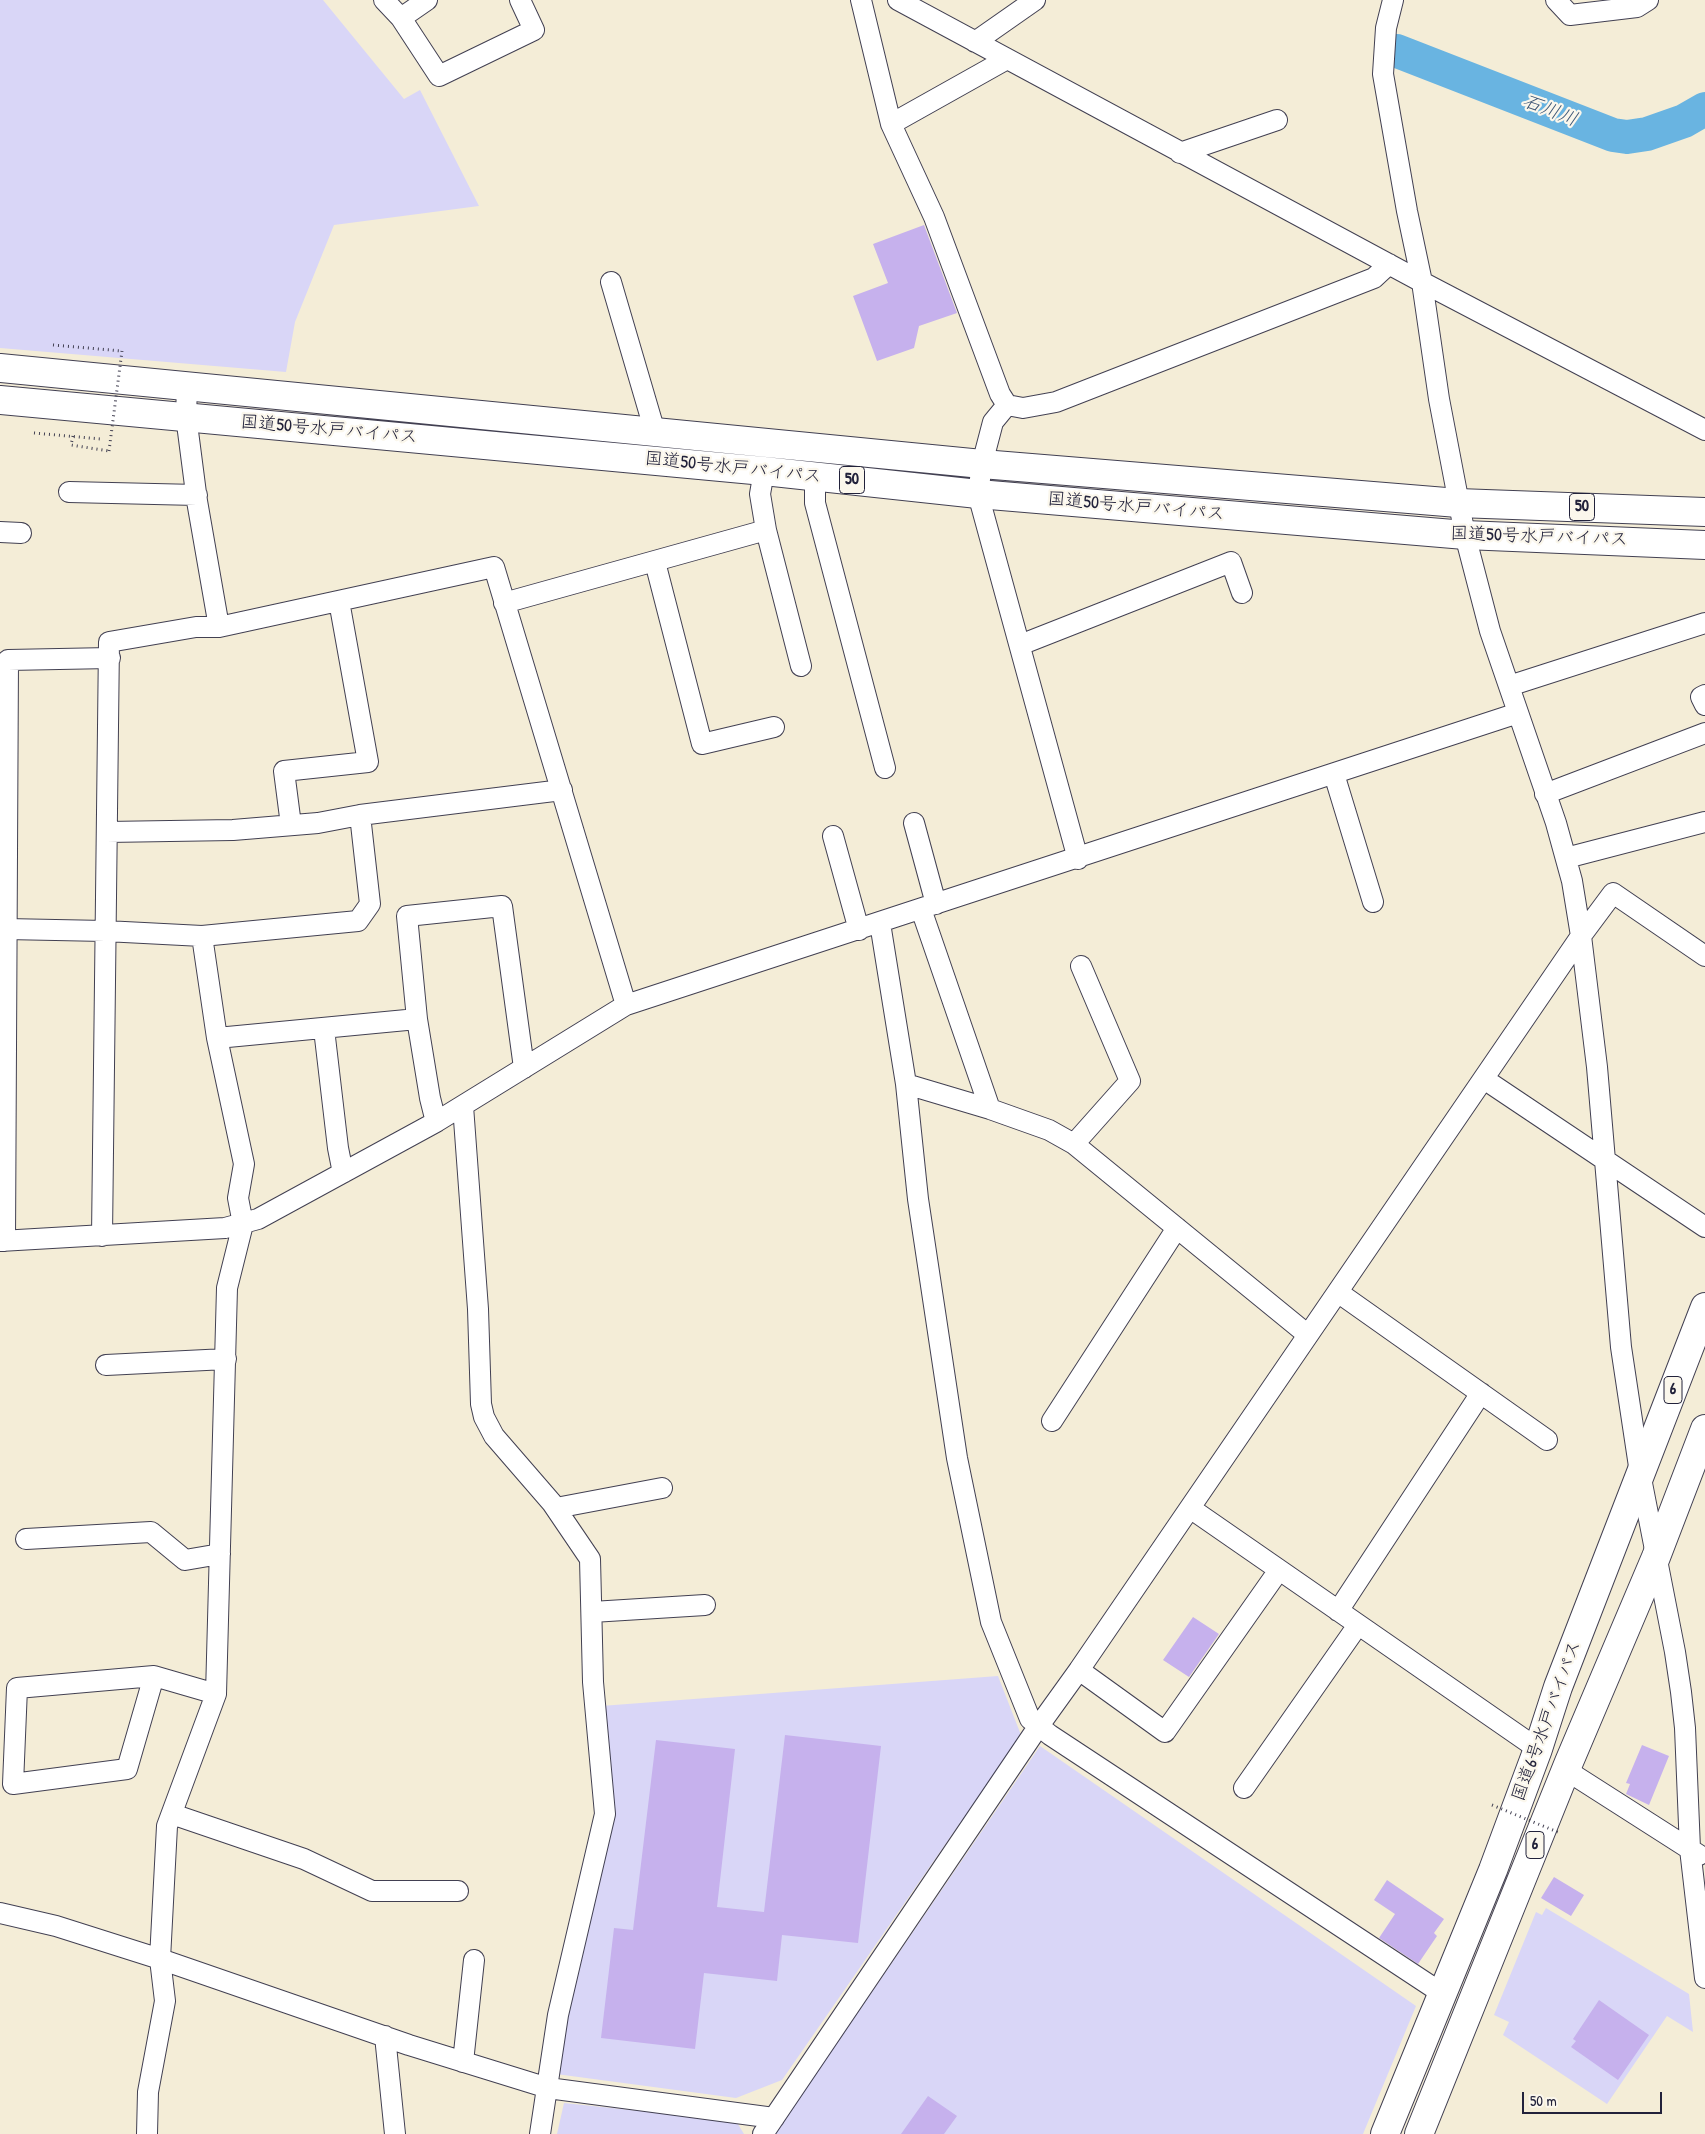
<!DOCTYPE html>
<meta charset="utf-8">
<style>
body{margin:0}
#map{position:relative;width:1705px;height:2134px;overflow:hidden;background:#f4edd7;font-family:"Patrick Hand",sans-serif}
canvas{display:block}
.scale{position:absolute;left:1522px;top:2092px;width:140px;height:22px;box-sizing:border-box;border:2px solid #22223b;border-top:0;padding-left:6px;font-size:15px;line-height:18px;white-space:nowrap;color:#22223b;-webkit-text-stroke:4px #fbf7ec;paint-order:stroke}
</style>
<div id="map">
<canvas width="1705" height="2134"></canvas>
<div class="scale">50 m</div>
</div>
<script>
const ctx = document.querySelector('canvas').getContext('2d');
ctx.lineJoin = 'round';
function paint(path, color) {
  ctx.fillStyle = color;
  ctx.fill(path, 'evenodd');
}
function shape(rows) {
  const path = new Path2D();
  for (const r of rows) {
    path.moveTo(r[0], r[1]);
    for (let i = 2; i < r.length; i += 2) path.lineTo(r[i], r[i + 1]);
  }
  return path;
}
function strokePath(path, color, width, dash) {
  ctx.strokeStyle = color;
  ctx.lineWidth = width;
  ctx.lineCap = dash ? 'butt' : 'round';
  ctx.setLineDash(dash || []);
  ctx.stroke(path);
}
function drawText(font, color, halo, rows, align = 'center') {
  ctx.font = font + ' "Patrick Hand","Klee One",sans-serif';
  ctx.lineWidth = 4.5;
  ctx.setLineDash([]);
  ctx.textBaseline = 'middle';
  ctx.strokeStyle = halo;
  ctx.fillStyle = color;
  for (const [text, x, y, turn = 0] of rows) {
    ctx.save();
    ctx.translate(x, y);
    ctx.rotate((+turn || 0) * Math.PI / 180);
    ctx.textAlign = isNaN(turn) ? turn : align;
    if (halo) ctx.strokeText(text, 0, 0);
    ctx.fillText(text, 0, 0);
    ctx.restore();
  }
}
const built = shape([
 [0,0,323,0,404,99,420,90,479,206,334,225,295,322,286,372,0,348],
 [998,1676,1021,1735,782,2080,736,2098,556,2074,572,1988,613,1810,601,1706],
 [1040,1746,1416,2006,1363,2134,775,2134],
 [1546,1908,1689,1994,1693,2032,1667,2016,1607,2104,1503,2035,1509,2022,1494,2015,1536,1912,1542,1915],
 [564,2103,736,2121,744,2134,557,2134]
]);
const river = shape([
 [1397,51,1613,135,1627,137,1647,134,1684,121,1705,109]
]);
const building = shape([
 [924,225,957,313,919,326,914,348,877,361,853,296,888,283,873,244],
 [1193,1617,1219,1634,1189,1677,1163,1660],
 [785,1735,881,1746,858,1943,782,1935,777,1981,704,1973,695,2049,601,2038,614,1928,633,1930,656,1740,735,1749,717,1907,764,1912],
 [1642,1745,1669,1756,1649,1805,1626,1794,1630,1784,1626,1783],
 [1554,1877,1584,1895,1571,1916,1541,1898],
 [1387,1880,1444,1919,1434,1933,1437,1936,1418,1964,1379,1938,1395,1914,1374,1900],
 [1599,2000,1649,2035,1618,2080,1571,2047,1576,2041,1573,2039],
 [928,2096,957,2116,944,2134,901,2134]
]);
const path = shape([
 [53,345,122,351],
 [34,433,101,439],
 [73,436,71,445,109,451]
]);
const minor = shape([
 [384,0,401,18,439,76,534,30,520,0],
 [861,0,891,124,934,217,1000,394,1007,405,1023,408,1056,402,1374,278,1389,264],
 [898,0,1422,282,1705,430],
 [1393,0,1386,28,1383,74,1407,211,1422,282,1439,399,1465,535,1490,631,1556,823,1572,881,1581,936,1597,1067,1621,1347,1640,1473,1675,1652,1681,1692,1685,1728,1690,1849,1705,1978],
 [1556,0,1570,15,1637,7,1648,0],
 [401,18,427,0],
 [975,42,1035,0],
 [891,124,1007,59],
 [1180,153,1277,120],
 [611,282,655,432],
 [187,387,186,416,197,501,219,627],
 [1007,405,993,422,982,464,978,494,1078,859],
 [815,476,815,503,885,768],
 [69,492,197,495],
 [766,530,801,666],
 [0,532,21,533],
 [655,562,702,744,774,727],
 [504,603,766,530,760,494,764,471],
 [1020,645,1231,562,1242,593],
 [1509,686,1705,623],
 [1705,695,1701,697,1705,705],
 [1334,774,1373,902],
 [1545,794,1705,733],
 [914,823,936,904],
 [291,825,284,771,368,762,339,601],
 [107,832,233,830,318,823,360,815,562,790],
 [833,836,859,930],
 [1566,858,1705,822],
 [921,909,990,1109],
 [880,923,906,1084,918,1199,957,1458,991,1622,1030,1719,1050,1735,1443,1994],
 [6,929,105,931,202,936,358,921,370,904,360,815],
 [324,1029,338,1148,343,1173],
 [217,1038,417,1019],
 [1484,1079,1705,1227],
 [906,1084,990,1109,1049,1130,1074,1144,1308,1335],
 [463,1106,478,1309,481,1404,484,1417,494,1436,552,1503,590,1559,593,1682,605,1814,558,2015,540,2134],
 [436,1122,430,1098,417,1019,407,916,502,906,524,1068],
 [1074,1144,1130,1081,1081,966],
 [102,1236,109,642,196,627,219,627,494,567,626,1005],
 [0,1241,225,1228,258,1219,436,1122,626,1005,1518,713],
 [5,1241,8,660,110,658],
 [1339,1293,1547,1440],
 [106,1365,226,1359],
 [1052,1421,1177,1228],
 [556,1508,662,1488],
 [1190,1508,1538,1749],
 [26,1539,151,1532,185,1560,220,1554],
 [1338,1611,1481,1393],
 [592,1612,705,1605],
 [1079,1670,1165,1732,1279,1570],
 [154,1676,127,1769,13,1784,17,1688,154,1676,216,1694],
 [1566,1770,1699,1855],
 [1244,1788,1358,1625],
 [172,1814,304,1859,372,1891,458,1891],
 [0,1913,56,1926,160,1959,409,2045,548,2088,774,2118],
 [385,2036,395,2134],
 [463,2062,474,1960],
 [147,2134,148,2092,165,2001,160,1959,167,1826,216,1694,227,1288,243,1224,238,1198,244,1164,217,1038,202,936],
 [763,2134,1038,1727,1079,1670,1581,936,1613,893,1705,956]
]);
const highway = shape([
 [0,368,982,464,1458,503,1705,512],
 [0,400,764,471,978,494,1465,535,1705,545],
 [1385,2134,1493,1870,1538,1749,1558,1687,1705,1307],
 [1419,2134,1569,1762,1656,1557,1705,1429]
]);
const pathBridge = shape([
 [109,451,122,351],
 [1492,1805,1560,1833]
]);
const shields = [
 [852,480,25],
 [1582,507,25],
 [1673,1390,18],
 [1535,1845,18]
];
const shieldNames = [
 ["50",852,480],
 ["50",1582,507],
 ["6",1673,1390],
 ["6",1535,1845]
];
const streetNames = [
 ["国道50号水戸バイパス",329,430,5],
 ["国道50号水戸バイパス",733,468,6],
 ["国道50号水戸バイパス",1136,507,5],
 ["国道50号水戸バイパス",1539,537,2],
 ["国道6号水戸バイパス",1547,1721,-70]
];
const waterNames = [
 ["石川川",1550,111,21]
];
paint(built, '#d9d6f7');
strokePath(river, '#69b4e1', 34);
paint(building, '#c6b1ed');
strokePath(minor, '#424052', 22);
strokePath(highway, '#424052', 30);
strokePath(path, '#424052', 3, [1, 4]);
strokePath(minor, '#fff', 20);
strokePath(highway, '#fff', 28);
strokePath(pathBridge, '#424052', 3, [1, 4]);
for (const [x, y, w] of shields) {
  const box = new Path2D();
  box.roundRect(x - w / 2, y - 13.5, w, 27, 4);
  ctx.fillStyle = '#fbf7ec';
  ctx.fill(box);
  strokePath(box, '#22223b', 1);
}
drawText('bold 16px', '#22223b', null, shieldNames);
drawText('18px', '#22223b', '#fbf7ec', streetNames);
drawText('italic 19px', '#3b5575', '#fbf7ec', waterNames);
</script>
